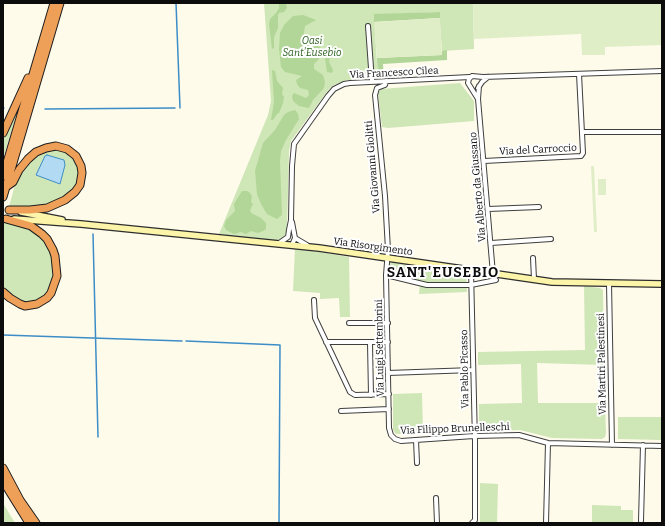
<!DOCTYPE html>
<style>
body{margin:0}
#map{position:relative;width:665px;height:526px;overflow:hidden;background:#fefbeb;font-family:Bitter,serif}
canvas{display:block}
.frame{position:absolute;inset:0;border:4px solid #0c0c0c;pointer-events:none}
</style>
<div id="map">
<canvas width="665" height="526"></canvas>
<div class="frame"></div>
</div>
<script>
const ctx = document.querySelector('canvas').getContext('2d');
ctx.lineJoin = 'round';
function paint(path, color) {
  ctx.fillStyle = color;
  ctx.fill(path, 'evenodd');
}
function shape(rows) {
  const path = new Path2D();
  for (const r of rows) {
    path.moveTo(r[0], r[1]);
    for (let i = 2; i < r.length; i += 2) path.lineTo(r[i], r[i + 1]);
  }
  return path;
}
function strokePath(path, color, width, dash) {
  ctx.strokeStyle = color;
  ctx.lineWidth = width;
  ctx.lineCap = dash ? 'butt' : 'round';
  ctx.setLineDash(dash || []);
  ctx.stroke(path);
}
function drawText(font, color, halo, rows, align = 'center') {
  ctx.font = font + ' Bitter,serif';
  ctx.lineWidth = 4;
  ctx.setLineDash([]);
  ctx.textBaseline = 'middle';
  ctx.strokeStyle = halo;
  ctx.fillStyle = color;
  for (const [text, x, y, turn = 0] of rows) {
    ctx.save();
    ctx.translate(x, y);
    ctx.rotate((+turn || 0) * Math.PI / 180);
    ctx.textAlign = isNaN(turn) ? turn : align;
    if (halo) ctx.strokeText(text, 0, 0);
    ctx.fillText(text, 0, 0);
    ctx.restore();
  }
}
const green = shape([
 [264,3,473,3,474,49,442,51,439,12,374,15,378,79,347,80,334,85,329,89,291,141,289,151,287,229,284,237,275,241,219,234,268,115,271,101],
 [460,83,474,101,474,121,388,128,382,127,378,93,381,89],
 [21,100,3,158,3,139],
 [58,148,73,154,80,172,76,189,57,203,36,208,9,207,16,181,26,163,42,152],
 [4,222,27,227,44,238,52,250,55,272,49,291,42,299,26,304,9,295,3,288,3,227],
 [295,248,349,257,350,317,340,317,339,298,320,299,320,293,293,291],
 [392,262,412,266,466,272,467,292,419,294,420,283,389,274,389,264],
 [584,286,600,288,603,290,604,365,537,363,538,403,605,403,606,433,605,437,602,439,552,438,520,430,484,431,482,430,479,424,479,404,522,403,521,364,478,365,478,352,585,350],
 [422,393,423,433,396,434,393,430,393,394],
 [618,417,662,417,662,440,618,439],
 [480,483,498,484,497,523,480,523],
 [3,503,15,523,3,523],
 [592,505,621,506,621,510,633,510,633,523,592,523]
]);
const forest = shape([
 [279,3,286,3,287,8,284,12,279,13,278,15,278,28,274,37,274,48,272,49,269,24,270,19,276,13,279,8],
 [440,12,440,18,374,22,374,14],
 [303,15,316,20,305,26,303,39,305,45,314,43,321,48,319,59,314,64,314,69,323,75,325,82,324,88,313,100,309,108,299,106,293,101,292,96,294,93,306,98,309,95,308,90,300,88,297,84,296,80,302,76,285,72,281,67,279,49,280,33,284,25,293,16],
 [330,44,331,48,329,62,333,70,332,73,327,72,325,58,326,48,327,45],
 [447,50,447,60,383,64,384,78,378,79,377,58,442,55,442,51],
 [272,70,275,71,277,81,283,88,282,94,284,97,283,103,279,113,277,114,273,120,271,120,274,102],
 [295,110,298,114,299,119,286,140,281,151,280,161,282,215,277,219,267,214,261,204,257,194,255,171,263,143,275,130,284,115,288,112],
 [242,191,247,191,249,192,252,196,251,202,253,204,250,210,251,213,261,218,266,223,266,229,263,231,258,233,251,231,246,234,241,232,234,234,226,230,224,226,226,220,235,211,234,204]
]);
const pitch = shape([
 [473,3,662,3,662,45,605,47,605,55,582,55,581,34,474,39],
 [440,18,442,55,377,58,374,22],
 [591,166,594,166,597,232,594,232],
 [598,179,606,179,606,195,598,195]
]);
const water = shape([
 [47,155,64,160,65,165,60,184,36,175,45,156,47,155]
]);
const stream = shape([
 [176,3,180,108],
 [3,108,4,108],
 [45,109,175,108],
 [93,234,98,437],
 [3,335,182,341],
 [186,341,280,345,279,523]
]);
const street = shape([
 [368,26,372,82],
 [386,81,385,85,377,88,375,95,385,196,388,250,386,275,389,428,391,435,395,439,401,441,474,436,519,435,548,443,662,446],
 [479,86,478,99,493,274],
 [478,88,482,82,488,77],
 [478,99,468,83,469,79,472,76,483,77,662,71],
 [582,132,662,132],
 [484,161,581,156,583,153,579,74],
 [488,209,539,207],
 [292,222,295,238,292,245],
 [295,238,307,245],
 [491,243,551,239],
 [278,244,288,237,289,230,291,220,292,166,294,144,328,96,334,89,344,84,350,83,470,77],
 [533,258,534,279],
 [471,270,475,442,475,520,472,523],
 [386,275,427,285,471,285,496,280],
 [609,283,612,445],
 [314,300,315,318,350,392,355,395,389,394],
 [349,323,388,323],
 [326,342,388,342],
 [370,343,371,395],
 [388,373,473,370],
 [341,411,389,409],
 [416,440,417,463],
 [436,498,437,523],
 [641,521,643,445],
 [546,523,548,443]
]);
const secondary = shape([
 [21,212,62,220],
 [14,219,81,224,319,248,552,282,662,284]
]);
const highway = shape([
 [3,133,28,78],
 [3,176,54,3],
 [6,187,13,182,19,170,28,159,36,152,46,148,56,146,67,149,76,156,81,166,82,173,80,185,75,192,65,200,47,208,30,210,9,210],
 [3,197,60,3],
 [3,292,10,298,20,304,25,306,37,304,47,298,51,293,57,276,55,256,53,250,47,239,42,234,31,226,6,219],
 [3,468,20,500,36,523],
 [3,481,29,523]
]);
const parkNames = [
 ["Oasi",312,41],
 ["Sant'Eusebio",312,53]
];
const streetNames = [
 ["Via Francesco Cilea",394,73,-3],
 ["Via del Carroccio",538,150,-3],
 ["Via Giovanni Giolitti",373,167,-95],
 ["Via Alberto da Giussano",478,187,-95],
 ["Via Risorgimento",373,247,8],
 ["Via Luigi Settembrini",380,348,-91],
 ["Via Martiri Palestinesi",602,364,-91],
 ["Via Pablo Picasso",465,369,-91],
 ["Via Filippo Brunelleschi",455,429,-2]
];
const districtNames = [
 ["SANT'EUSEBIO",443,273]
];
paint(green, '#cfe6b7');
paint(forest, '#b2d697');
paint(pitch, '#e0eec8');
paint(water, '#b2daf3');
strokePath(water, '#3c8dc7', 1);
strokePath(stream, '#3c8dc7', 1.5);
strokePath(street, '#3f3f3f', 6);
strokePath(secondary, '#2e2e2e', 8);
strokePath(highway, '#1d1d1d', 9);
strokePath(street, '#fff', 4);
strokePath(secondary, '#fbf4a9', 5.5);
strokePath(highway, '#eea059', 7);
drawText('italic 10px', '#2c601f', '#fff', parkNames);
drawText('10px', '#0c0c0c', '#fff', streetNames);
ctx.letterSpacing = '1px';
drawText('bold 14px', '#0c0c0c', '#fff', districtNames);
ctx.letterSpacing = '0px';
</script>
